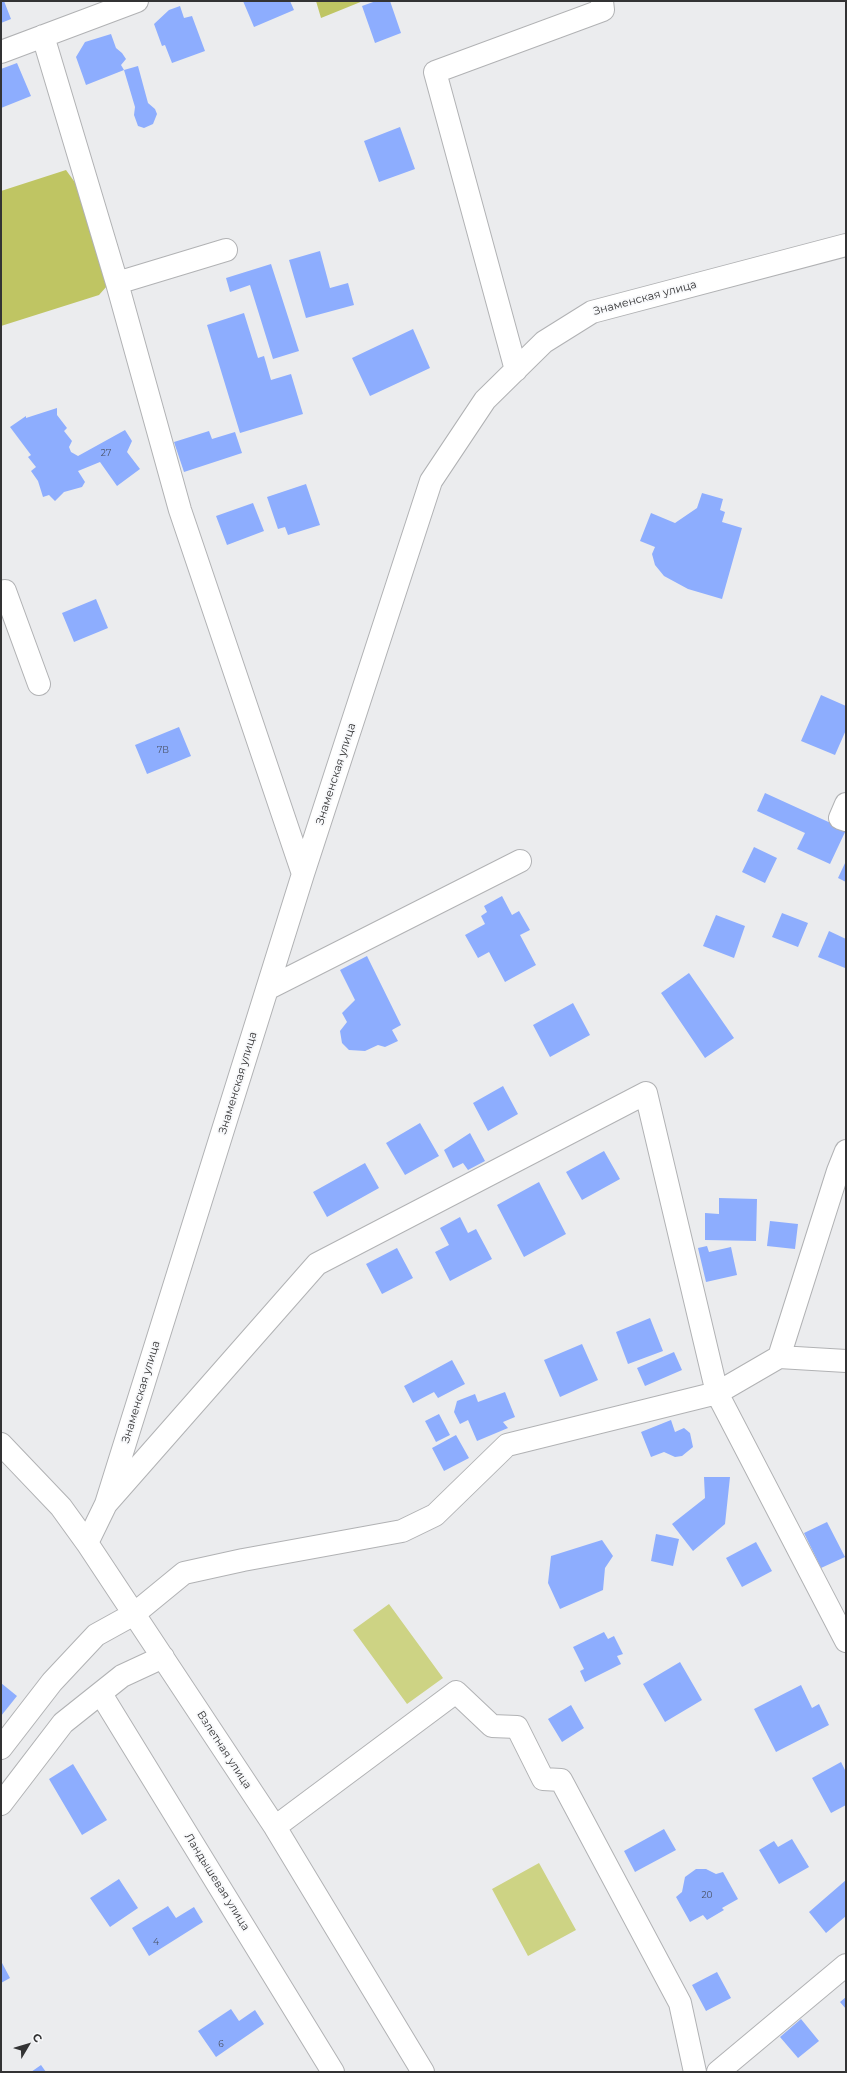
<!DOCTYPE html>
<meta charset="utf-8">
<style>
body{margin:0}
#map{position:relative;width:847px;height:2073px;overflow:hidden;background:#ebecee;font-family:Montserrat,sans-serif}
canvas{display:block}
.frame{position:absolute;inset:0;border:2px solid #333334;pointer-events:none}
.north{position:absolute;left:8px;top:2025px;width:40px;height:40px;-webkit-text-stroke:3px #f8f9fb;paint-order:stroke;rotate:52deg;font-size:11px;font-weight:700;line-height:16px;text-align:center;color:#333334}
.north::after{content:'';display:block;margin:auto;width:14px;height:18px;background:#333334;clip-path:polygon(50% 0,100% 100%,50% 72%,0 100%)}
</style>
<div id="map">
<canvas width="847" height="2073"></canvas>
<div class="frame"></div>
<div class="north">С</div>
</div>
<script>
const ctx = document.querySelector('canvas').getContext('2d');
ctx.lineJoin = 'round';
function paint(path, color) {
  ctx.fillStyle = color;
  ctx.fill(path, 'evenodd');
}
function shape(rows) {
  const path = new Path2D();
  for (const r of rows) {
    path.moveTo(r[0], r[1]);
    for (let i = 2; i < r.length; i += 2) path.lineTo(r[i], r[i + 1]);
  }
  return path;
}
function strokePath(path, color, width, dash) {
  ctx.strokeStyle = color;
  ctx.lineWidth = width;
  ctx.lineCap = dash ? 'butt' : 'round';
  ctx.setLineDash(dash || []);
  ctx.stroke(path);
}
function drawText(font, color, halo, rows, align = 'center') {
  ctx.font = font + ' Montserrat,sans-serif';
  ctx.lineWidth = 3.5;
  ctx.setLineDash([]);
  ctx.textBaseline = 'middle';
  ctx.strokeStyle = halo;
  ctx.fillStyle = color;
  for (const [text, x, y, turn = 0] of rows) {
    ctx.save();
    ctx.translate(x, y);
    ctx.rotate((+turn || 0) * Math.PI / 180);
    ctx.textAlign = isNaN(turn) ? turn : align;
    if (halo) ctx.strokeText(text, 0, 0);
    ctx.fillText(text, 0, 0);
    ctx.restore();
  }
}
const green = shape([
 [389,1604,443,1678,407,1704,353,1630],
 [539,1863,576,1930,528,1956,492,1889]
]);
const forest = shape([
 [316,1,363,1,321,18],
 [66,170,84,195,107,286,99,295,1,326,1,191]
]);
const building = shape([
 [1,1,4,1,11,19,1,23],
 [243,1,290,1,294,10,254,27],
 [376,1,390,1,401,33,375,43,362,6],
 [180,6,184,18,192,16,205,51,172,63,165,45,162,46,154,24,169,10],
 [111,34,116,48,122,53,126,59,121,65,124,70,86,85,76,57,85,42],
 [17,63,31,96,1,108,1,69],
 [138,66,148,103,155,109,157,114,153,124,144,128,138,126,134,115,135,107,124,70],
 [400,127,415,169,379,182,364,141],
 [320,251,330,288,348,283,354,305,306,318,289,260],
 [271,264,299,351,273,359,250,285,230,292,226,278],
 [244,313,258,358,264,356,271,380,291,374,303,414,240,433,207,325],
 [413,329,430,368,370,396,352,358],
 [57,408,57,415,67,428,64,431,72,441,69,447,71,452,78,456,125,430,132,441,127,452,140,469,117,486,100,462,78,471,85,482,82,487,64,492,55,501,49,495,43,497,38,481,31,471,36,467,28,457,31,455,10,427,26,416,26,418],
 [209,431,212,439,235,432,242,453,184,472,174,442],
 [306,484,320,525,288,535,285,527,278,529,267,497],
 [702,493,723,499,720,510,725,512,722,522,742,528,722,599,688,589,664,576,655,565,652,554,655,547,640,541,651,513,675,523,697,508],
 [253,503,264,531,227,545,216,516],
 [96,599,108,628,74,642,62,613],
 [821,695,846,706,846,730,835,755,801,741],
 [179,727,191,756,147,774,135,745],
 [765,793,846,830,830,864,797,849,805,833,757,811],
 [754,847,777,858,765,883,742,872],
 [846,861,846,882,838,878],
 [502,896,512,915,519,911,530,930,520,935,536,965,505,982,489,952,478,958,465,935,485,924,481,916,487,912,484,906],
 [782,913,808,923,798,947,772,937],
 [716,915,745,926,734,958,703,946],
 [829,931,846,939,845,968,818,957],
 [367,956,401,1025,392,1030,398,1041,385,1047,378,1045,365,1051,349,1050,342,1043,340,1031,347,1022,342,1013,355,1000,340,970],
 [689,973,734,1038,705,1058,661,993],
 [573,1003,590,1035,550,1057,533,1025],
 [503,1086,518,1114,488,1131,473,1103],
 [420,1123,439,1156,405,1175,386,1143],
 [470,1133,485,1161,468,1170,463,1163,453,1168,444,1150],
 [604,1151,620,1179,582,1200,566,1172],
 [365,1163,379,1188,327,1217,313,1192],
 [539,1182,566,1234,524,1257,497,1205],
 [719,1198,757,1199,756,1241,705,1240,705,1213,719,1214],
 [460,1217,468,1233,476,1229,492,1259,450,1281,435,1252,449,1245,440,1228],
 [770,1221,798,1224,795,1249,767,1246],
 [707,1246,709,1252,731,1247,737,1275,706,1282,698,1248],
 [397,1248,413,1278,382,1294,366,1264],
 [650,1318,663,1351,628,1364,616,1332],
 [582,1344,598,1380,560,1397,544,1360],
 [674,1352,682,1370,645,1386,637,1368],
 [452,1360,465,1384,438,1398,434,1392,413,1403,404,1386],
 [505,1392,515,1417,503,1422,508,1428,477,1441,468,1420,460,1424,454,1412,457,1401,475,1394,478,1402],
 [439,1414,450,1435,436,1442,425,1421],
 [671,1420,675,1432,684,1428,690,1433,693,1447,682,1456,675,1457,664,1452,651,1457,641,1432],
 [456,1435,469,1458,444,1471,432,1448],
 [704,1477,730,1477,725,1524,693,1551,672,1524,705,1498],
 [827,1522,845,1557,821,1568,804,1533],
 [656,1534,679,1539,673,1566,651,1561],
 [602,1540,613,1556,605,1568,603,1590,560,1609,548,1583,551,1556],
 [756,1542,772,1571,742,1587,726,1558],
 [604,1632,608,1639,614,1636,623,1654,617,1656,621,1664,585,1682,580,1671,584,1669,573,1647],
 [680,1662,702,1700,665,1722,643,1684],
 [1,1683,17,1696,1,1716],
 [801,1685,812,1708,819,1704,829,1725,776,1752,754,1709],
 [571,1705,584,1728,562,1742,548,1719],
 [841,1762,846,1772,846,1805,831,1813,812,1778],
 [73,1764,107,1820,82,1835,49,1779],
 [664,1829,676,1850,635,1872,624,1851],
 [792,1839,809,1867,779,1884,759,1850,774,1841,778,1847],
 [696,1869,706,1869,716,1874,723,1872,738,1899,722,1908,724,1910,707,1920,703,1915,690,1922,676,1897,682,1892,685,1877],
 [119,1879,138,1908,110,1927,90,1898],
 [846,1880,846,1916,826,1933,809,1912],
 [168,1906,176,1918,194,1907,203,1922,149,1956,132,1928],
 [1,1961,10,1978,1,1983],
 [717,1972,731,1998,706,2011,692,1985],
 [846,1997,846,2009,840,2002],
 [231,2009,239,2021,255,2010,264,2024,216,2057,198,2031],
 [801,2019,819,2041,798,2058,780,2037],
 [41,2065,46,2072,31,2072]
]);
const minor = shape([
 [43,36,117,283,180,510,303,874],
 [1,52,137,1],
 [117,283,226,250],
 [516,370,435,72,603,10,602,1],
 [1,593,5,591,39,684],
 [846,804,840,818,846,820],
 [267,989,520,861],
 [846,1151,838,1171,779,1357,717,1393,846,1641],
 [779,1357,846,1361],
 [1,1444,61,1507,87,1543,275,1827,423,2072],
 [87,1543,106,1504,303,874,431,481,485,400,544,342,592,312,846,245],
 [101,1694,333,2072],
 [1,1748,52,1682,96,1635,134,1614,184,1573,243,1560,402,1531,435,1515,507,1445,717,1393,646,1093,317,1264,106,1504],
 [1,1804,63,1723,122,1676,163,1657],
 [275,1827,456,1692,492,1726,517,1727,543,1779,561,1780,680,2003,695,2072],
 [718,2072,846,1965]
]);
const numberNames = [
 ["27",106,453],
 ["7В",163,750],
 ["20",707,1895],
 ["4",156,1942],
 ["6",221,2044]
];
const streetNames = [
 ["Знаменская улица",645,298,-15],
 ["Знаменская улица",336,774,-72],
 ["Знаменская улица",238,1083,-73],
 ["Знаменская улица",141,1392,-73],
 ["Взлетная улица",224,1750,57],
 ["Ландышевая улица",217,1882,58]
];
paint(green, '#cdd384');
paint(forest, '#bfc563');
paint(building, '#8dadfe');
strokePath(minor, '#b1b2b4', 24);
strokePath(minor, '#fff', 22);
drawText('9px', '#4a5266', null, numberNames);
drawText('11px', '#333334', '#f8f9fb', streetNames);
</script>
